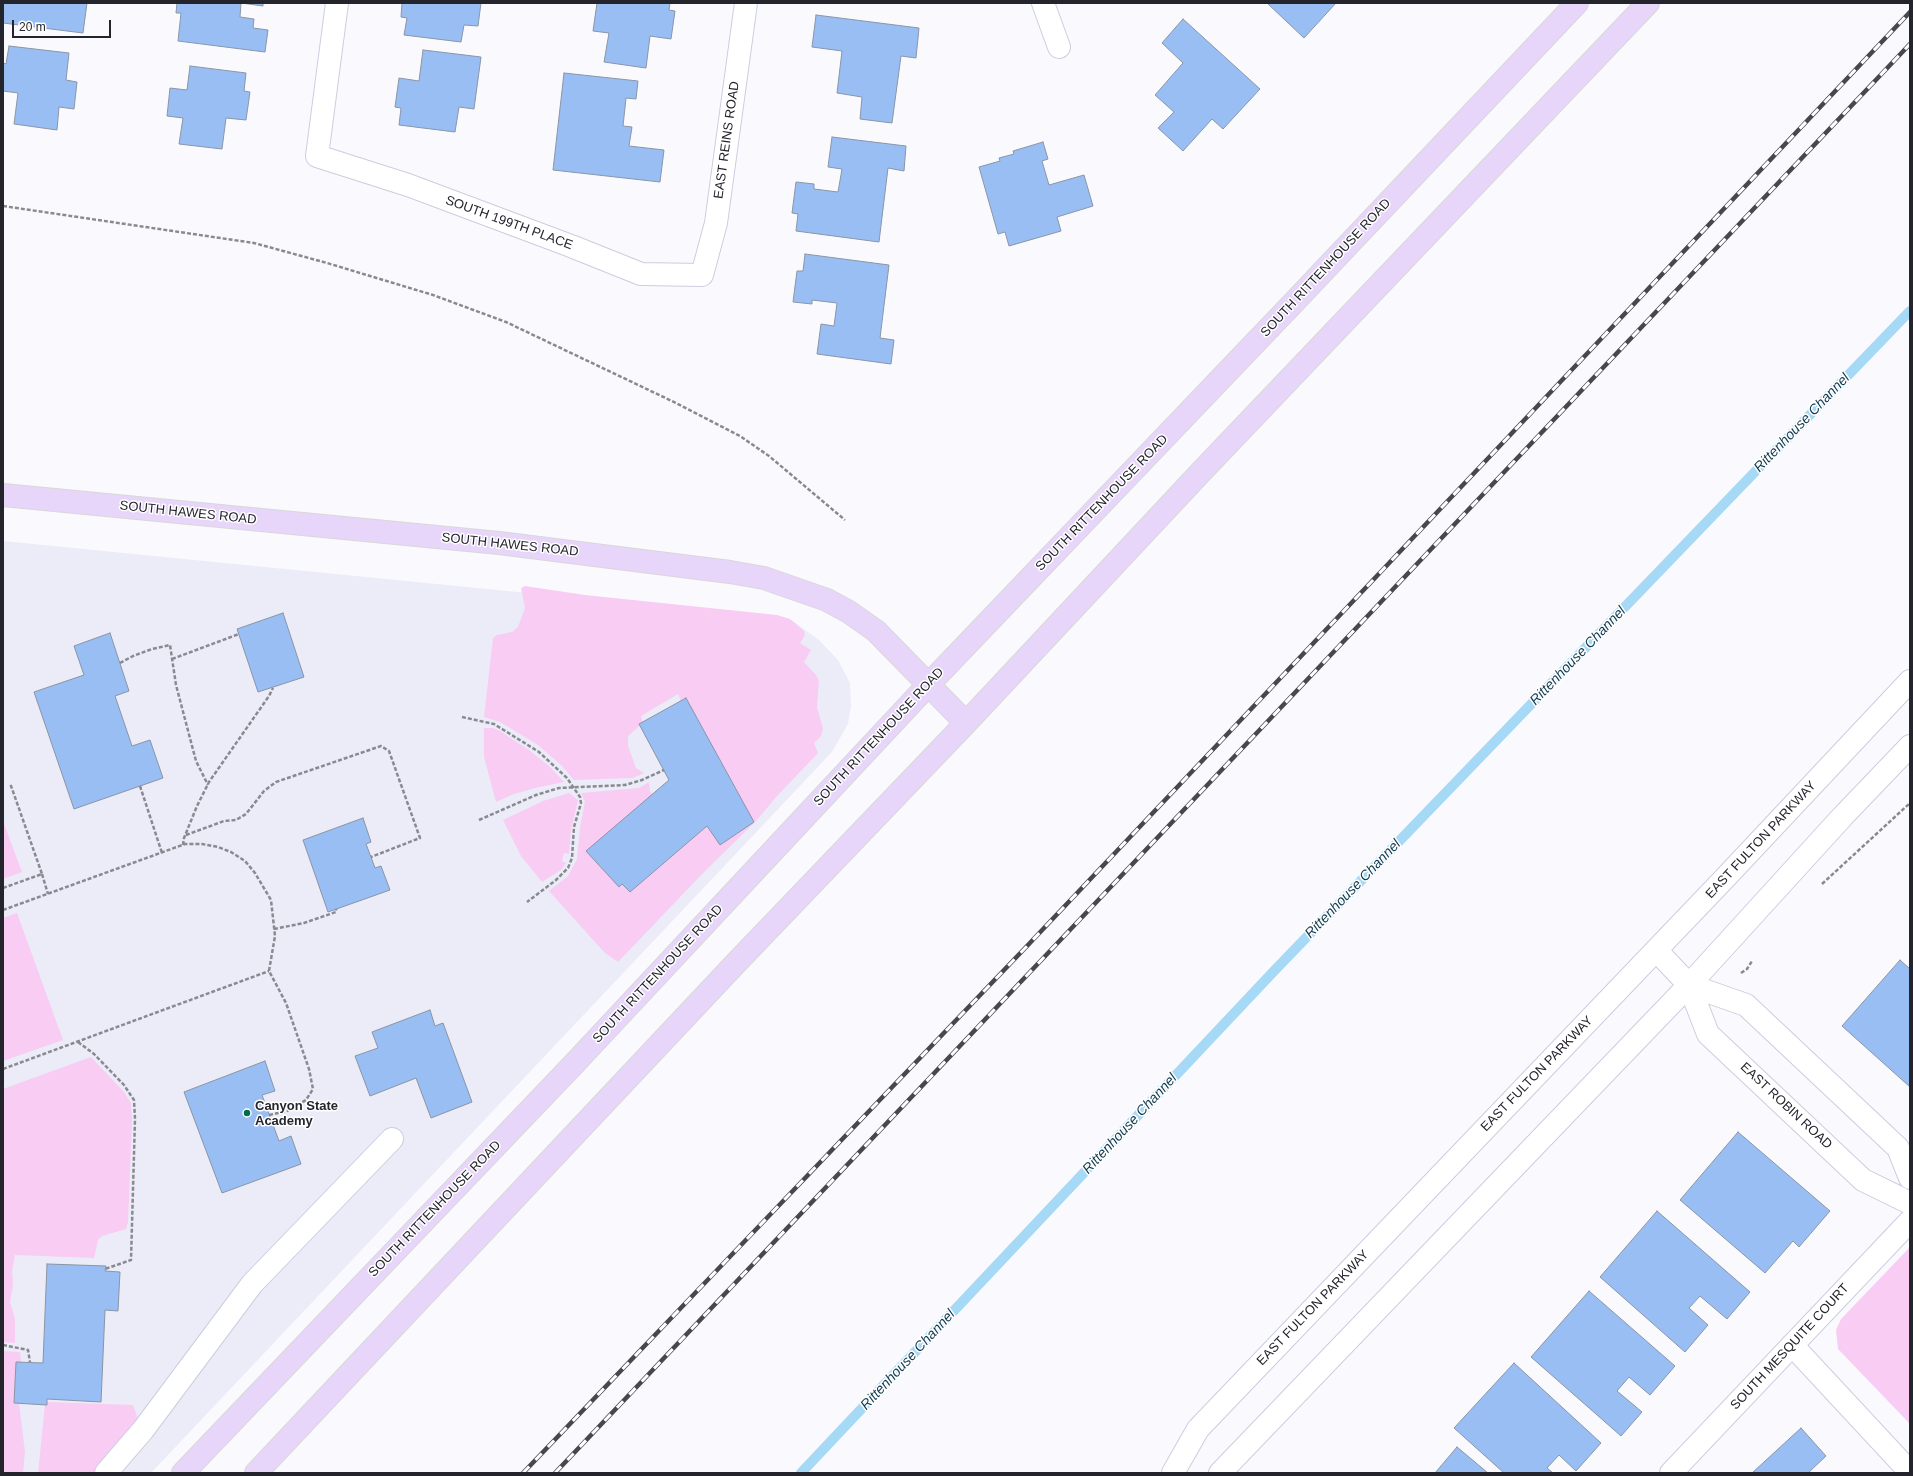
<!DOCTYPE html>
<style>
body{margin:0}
#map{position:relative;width:1913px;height:1476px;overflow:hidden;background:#fafafe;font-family:Helvetica,sans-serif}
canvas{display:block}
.frame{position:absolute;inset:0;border:4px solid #24242c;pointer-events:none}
.scale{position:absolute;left:12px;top:20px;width:99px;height:18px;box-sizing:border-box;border:2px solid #24242c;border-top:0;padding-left:5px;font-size:12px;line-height:14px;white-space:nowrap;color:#24242c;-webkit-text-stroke:3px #fff;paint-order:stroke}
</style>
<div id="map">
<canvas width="1913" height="1476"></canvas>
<div class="frame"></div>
<div class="scale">20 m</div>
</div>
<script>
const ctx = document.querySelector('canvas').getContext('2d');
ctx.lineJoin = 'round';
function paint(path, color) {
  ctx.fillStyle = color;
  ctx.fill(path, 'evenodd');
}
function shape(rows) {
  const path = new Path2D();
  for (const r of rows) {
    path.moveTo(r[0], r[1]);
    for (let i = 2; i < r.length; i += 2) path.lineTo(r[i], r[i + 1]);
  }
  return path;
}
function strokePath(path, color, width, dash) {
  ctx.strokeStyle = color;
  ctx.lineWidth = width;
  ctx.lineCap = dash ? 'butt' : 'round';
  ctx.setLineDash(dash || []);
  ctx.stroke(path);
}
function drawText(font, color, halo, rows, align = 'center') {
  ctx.font = font + ' Helvetica,sans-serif';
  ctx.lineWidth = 3;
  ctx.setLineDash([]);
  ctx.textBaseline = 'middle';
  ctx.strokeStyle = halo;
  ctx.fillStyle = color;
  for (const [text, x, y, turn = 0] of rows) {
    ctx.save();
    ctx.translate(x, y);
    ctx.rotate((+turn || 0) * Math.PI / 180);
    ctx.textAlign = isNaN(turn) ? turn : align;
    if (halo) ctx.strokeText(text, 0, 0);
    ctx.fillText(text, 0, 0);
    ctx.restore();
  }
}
const built = shape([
 [3,541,790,619,819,640,838,660,850,683,851,705,848,724,832,752,151,1473,3,1473]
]);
const green = shape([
 [525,586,585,595,777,615,790,619,804,631,805,635,800,643,811,650,804,662,816,675,819,681,817,707,823,729,821,736,814,743,818,753,777,796,755,822,703,873,618,962,605,953,549,891,568,876,577,859,580,827,585,802,581,793,639,788,649,782,650,792,653,794,587,851,619,887,622,884,630,892,707,826,720,845,753,821,686,698,681,701,678,694,641,716,643,723,628,736,628,746,636,768,644,773,633,778,574,780,561,765,538,745,500,722,484,717,493,638,497,635,512,632,518,627,525,608,521,588],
 [484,728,493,728,500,731,529,750,550,767,564,782,535,788,514,794,496,802,484,757],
 [569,793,578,800,571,831,569,854,564,853,562,861,566,863,561,870,542,882,521,856,503,820,543,801],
 [3,821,22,872,3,879],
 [17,913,63,1040,3,1061,3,918],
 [91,1057,124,1092,131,1103,132,1121,128,1223,126,1229,102,1236,98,1240,94,1258,15,1255,12,1271,13,1285,10,1302,15,1319,15,1343,3,1342,3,1089],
 [1910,1247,1910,1424,1838,1349,1836,1330,1841,1319],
 [3,1351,20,1352,21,1362,16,1362,14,1403,19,1403,25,1452,23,1473,3,1473],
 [47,1402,133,1405,137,1416,137,1422,94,1473,38,1473,45,1404]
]);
const stream = shape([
 [801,1473,1274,971,1910,311]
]);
const building = shape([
 [3,3,87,3,83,33,3,23,3,3],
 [177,3,263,3,263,6,241,3,240,17,254,19,253,28,268,30,265,52,178,41,181,13,176,13,177,3],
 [402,3,481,3,478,26,464,25,461,42,404,35,407,18,401,17,402,3],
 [597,3,670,3,669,10,675,11,671,39,650,36,646,68,604,62,609,33,593,31,597,3],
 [1267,3,1336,3,1304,38,1267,3],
 [816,15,919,28,916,58,901,56,892,123,860,119,862,97,837,93,842,51,812,47,816,15],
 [1183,19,1260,89,1223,129,1212,119,1183,151,1158,128,1174,112,1155,95,1183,63,1162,43,1183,19],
 [9,46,69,53,66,80,77,82,74,109,59,107,57,130,14,124,18,93,3,91,3,63,6,64,9,46],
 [423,50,481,57,474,109,459,107,455,132,399,125,401,108,395,107,399,78,419,81,423,50],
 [190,66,246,73,244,91,250,92,246,120,226,118,222,149,179,144,183,118,167,116,170,88,187,90,190,66],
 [564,73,638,81,636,99,626,98,623,126,632,127,629,146,664,150,660,182,553,170,564,73],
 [832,137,906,146,904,171,888,168,879,242,796,231,798,214,792,213,796,182,814,184,814,189,838,192,842,169,828,167,832,137],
 [1043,142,1048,159,1042,161,1049,185,1084,175,1093,206,1057,217,1061,231,1009,246,1005,232,998,234,979,167,1000,161,999,158,1014,154,1013,151,1043,142],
 [805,254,889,265,880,338,894,340,891,364,817,354,821,324,834,326,837,303,812,300,812,304,793,302,797,271,803,271,805,254],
 [283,613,304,677,258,692,237,629,283,613],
 [110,633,129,691,115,696,132,746,150,740,163,778,74,809,34,692,84,675,74,646,110,633],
 [686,698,754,822,720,845,707,826,630,892,622,884,619,887,586,851,669,780,639,724,686,698],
 [363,818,371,842,366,844,371,857,375,868,381,866,390,890,328,912,303,840,363,818],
 [1900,960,1910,969,1910,1087,1842,1026,1900,960],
 [430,1010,435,1026,443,1023,472,1102,431,1118,416,1078,370,1096,355,1056,378,1048,372,1032,430,1010],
 [265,1061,275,1091,262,1095,279,1141,291,1136,301,1164,222,1193,184,1092,265,1061],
 [1738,1132,1830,1211,1799,1247,1793,1241,1765,1273,1680,1200,1738,1132],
 [1657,1211,1750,1292,1727,1319,1700,1296,1689,1308,1708,1325,1685,1352,1600,1277,1657,1211],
 [47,1264,106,1266,105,1271,120,1272,118,1311,105,1310,101,1402,47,1399,47,1405,14,1403,16,1362,43,1363,47,1264],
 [1589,1291,1675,1366,1650,1395,1629,1377,1617,1391,1642,1412,1621,1436,1531,1357,1589,1291],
 [1514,1363,1601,1443,1576,1471,1559,1455,1547,1468,1553,1473,1504,1473,1454,1428,1514,1363],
 [1801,1428,1826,1456,1808,1473,1752,1473,1801,1428],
 [1457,1447,1488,1473,1435,1473,1457,1447]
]);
const path = shape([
 [3,206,254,243,327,263,433,295,506,322,676,403,740,436,769,456,845,520],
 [172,659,239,634],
 [120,663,133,656,152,649,170,645,176,685,196,761,208,785],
 [462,717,494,724,539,752,567,778,580,797,581,803,574,827,572,858,568,868,556,880,527,902],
 [140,786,162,853],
 [479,820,536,795,559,788,625,785,642,780,664,770],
 [186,835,224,821,236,820,246,814,264,791,276,782,381,746,389,751,420,838,371,857],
 [183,845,184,838,197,806,209,782,269,696,273,688],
 [42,874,48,894],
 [1822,884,1910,803],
 [3,888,42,874,10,783],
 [3,910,185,844,202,844,218,847,231,852,245,861,255,873,271,900,275,936,269,971,286,1003,309,1069,313,1089,306,1100,287,1111,269,1115],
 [274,929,304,923,336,912,336,909],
 [1741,973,1747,969,1752,961],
 [78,1042,94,1054,124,1085,134,1100,135,1119,131,1260,105,1269],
 [3,1069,269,971],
 [3,1345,28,1350,30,1362]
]);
const minor = shape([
 [337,3,317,156,408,185,571,246,641,274,702,275,716,223,746,3],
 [1043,3,1059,47],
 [1656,950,1689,985,1708,1034,1863,1180,1910,1203],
 [1689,985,1746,1005,1898,1148,1910,1178],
 [1792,1345,1910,1472],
 [106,1473,143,1430,252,1284,392,1139],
 [1173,1473,1198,1429,1725,878,1910,681],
 [1220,1473,1689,985,1843,816,1910,746],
 [1671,1473,1910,1221]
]);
const major = shape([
 [3,495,499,543,730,572,764,578,827,600,849,612,876,631,966,723],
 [183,1473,572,1066,928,685,1296,300,1577,3],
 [256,1473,736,963,966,723,1200,473,1648,3]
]);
const rail = shape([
 [523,1473,1028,945,1910,12],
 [555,1473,1910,44]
]);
const markers = [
 [247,1113,4,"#016d44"]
];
const streetNames = [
 ["EAST REINS ROAD",727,140,-82],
 ["SOUTH 199TH PLACE",509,223,20],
 ["SOUTH RITTENHOUSE ROAD",1326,268,-47],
 ["SOUTH RITTENHOUSE ROAD",1102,503,-46],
 ["SOUTH HAWES ROAD",188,513,6],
 ["SOUTH HAWES ROAD",510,545,6],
 ["SOUTH RITTENHOUSE ROAD",879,737,-47],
 ["EAST FULTON PARKWAY",1761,840,-47],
 ["SOUTH RITTENHOUSE ROAD",658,974,-47],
 ["EAST FULTON PARKWAY",1537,1074,-46],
 ["EAST ROBIN ROAD",1786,1106,43],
 ["SOUTH RITTENHOUSE ROAD",435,1209,-46],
 ["EAST FULTON PARKWAY",1313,1308,-46],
 ["SOUTH MESQUITE COURT",1790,1347,-47]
];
const poiNames = [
 ["Canyon State",255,1106],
 ["Academy",255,1121]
];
const waterNames = [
 ["Rittenhouse Channel",1802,423,-46],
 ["Rittenhouse Channel",1578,656,-46],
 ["Rittenhouse Channel",1353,889,-46],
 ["Rittenhouse Channel",1130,1124,-47],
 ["Rittenhouse Channel",908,1360,-47]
];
paint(built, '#ebecf7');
paint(green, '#f9ccf3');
strokePath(stream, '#a6d9f5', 10);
paint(building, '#98bef4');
strokePath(building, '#8a95a6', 1);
strokePath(minor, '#cbcde1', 24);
strokePath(major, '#d8d8d9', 24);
strokePath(path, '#898990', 2.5, [4, 2]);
strokePath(minor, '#fff', 22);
strokePath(major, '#e7d6fa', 22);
strokePath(rail, '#47474e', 4.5);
strokePath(rail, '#fff', 3, [9]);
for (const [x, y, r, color] of markers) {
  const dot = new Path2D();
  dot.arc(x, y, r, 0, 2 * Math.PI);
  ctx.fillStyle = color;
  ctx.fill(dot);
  strokePath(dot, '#fff', 1.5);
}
drawText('13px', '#24242c', '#fff', streetNames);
drawText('bold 13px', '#24242c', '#fff', poiNames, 'left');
drawText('italic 14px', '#133b4f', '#fff', waterNames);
</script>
